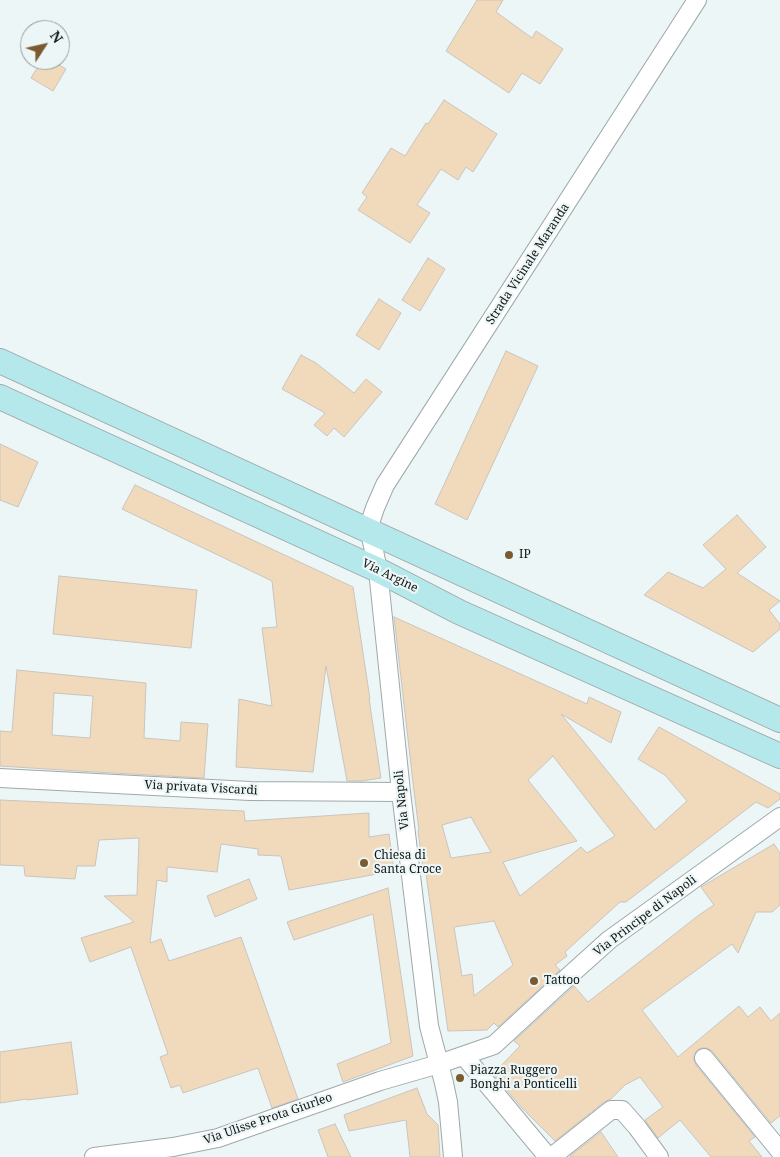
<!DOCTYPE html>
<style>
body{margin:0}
#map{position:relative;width:780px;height:1157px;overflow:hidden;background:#ecf6f6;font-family:"Noto Serif",serif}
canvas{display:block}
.north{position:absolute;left:20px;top:20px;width:50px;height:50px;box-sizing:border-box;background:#ecf6f6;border:1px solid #949c9c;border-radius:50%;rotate:55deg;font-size:14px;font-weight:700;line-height:20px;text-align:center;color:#111414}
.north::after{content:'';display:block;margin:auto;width:18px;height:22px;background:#795b2f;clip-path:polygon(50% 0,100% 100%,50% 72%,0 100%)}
</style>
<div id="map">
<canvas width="780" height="1157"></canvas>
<div class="north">N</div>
</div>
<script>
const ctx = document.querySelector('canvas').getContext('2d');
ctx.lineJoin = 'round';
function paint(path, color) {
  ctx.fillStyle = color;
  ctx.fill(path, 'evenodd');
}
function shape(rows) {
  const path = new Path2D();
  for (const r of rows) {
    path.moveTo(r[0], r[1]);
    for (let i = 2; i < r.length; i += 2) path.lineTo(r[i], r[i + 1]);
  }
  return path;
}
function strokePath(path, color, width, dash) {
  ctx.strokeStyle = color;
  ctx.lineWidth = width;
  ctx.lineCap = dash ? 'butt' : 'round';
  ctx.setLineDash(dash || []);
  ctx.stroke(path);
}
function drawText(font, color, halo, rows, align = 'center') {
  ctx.font = font + ' "Noto Serif",serif';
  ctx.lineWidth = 4.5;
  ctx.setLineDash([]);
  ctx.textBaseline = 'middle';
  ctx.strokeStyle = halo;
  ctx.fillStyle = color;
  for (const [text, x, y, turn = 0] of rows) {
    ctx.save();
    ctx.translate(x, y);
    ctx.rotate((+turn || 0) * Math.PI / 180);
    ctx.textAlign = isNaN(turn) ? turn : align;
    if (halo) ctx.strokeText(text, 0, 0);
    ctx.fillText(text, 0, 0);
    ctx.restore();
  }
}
const building = shape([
 [477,0,503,0,496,12,532,38,536,31,563,49,540,84,522,73,509,93,446,51,477,0],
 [42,60,51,60,66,69,53,91,31,78,42,60],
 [444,100,497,134,473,172,466,167,458,180,441,169,417,205,430,213,410,243,358,210,367,197,362,193,391,148,405,156,426,123,428,124,444,100],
 [428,258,445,269,420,311,402,300,428,258],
 [379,299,401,313,379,350,356,335,379,299],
 [506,351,538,366,467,520,435,504,506,351],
 [301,355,316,363,354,393,366,379,382,392,344,437,334,428,327,436,314,425,325,413,282,389,301,355],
 [0,444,38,462,18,507,0,500,0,444],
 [135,485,353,587,370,699,369,699,381,778,362,781,347,781,326,666,313,772,236,767,239,699,272,706,262,628,277,627,272,581,122,509,135,485],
 [737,515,766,547,737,573,780,601,769,610,780,624,780,629,753,652,644,595,668,572,703,588,726,569,703,545,737,515],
 [59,576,197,590,191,648,53,634,59,576],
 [394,617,587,704,589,697,621,712,611,743,561,714,655,830,687,801,665,775,638,759,659,727,780,794,780,799,768,808,756,802,626,902,620,902,565,952,567,956,555,965,560,970,498,1027,494,1023,487,1030,448,1031,425,867,423,868,418,831,419,830,414,791,394,617],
 [553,756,615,836,587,853,581,847,520,896,503,862,577,841,528,780,553,756],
 [471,817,491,852,451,858,442,825,471,817],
 [494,921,513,965,474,996,472,974,462,976,454,927,494,921],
 [17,670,146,683,144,738,180,741,181,722,208,724,204,778,78,771,0,766,0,731,12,732,17,670],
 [54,693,93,696,90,738,52,735,54,693],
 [0,800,244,811,245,821,369,813,369,837,389,834,394,871,289,890,281,856,258,855,258,849,221,844,217,872,167,867,167,882,157,880,150,943,161,939,169,961,241,937,298,1099,272,1108,258,1068,183,1093,180,1085,171,1088,160,1057,168,1054,131,947,90,962,81,938,134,922,104,896,137,895,139,838,99,840,95,866,77,866,75,879,25,876,24,866,0,865,0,800],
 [774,844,780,853,780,905,772,912,756,912,738,953,732,944,642,1010,678,1057,739,1006,748,1017,760,1007,771,1021,780,1013,780,1116,771,1123,712,1051,707,1048,702,1048,697,1050,694,1055,694,1060,696,1065,755,1137,749,1141,762,1157,711,1157,680,1120,658,1138,645,1120,663,1107,640,1077,625,1085,611,1099,604,1102,555,1141,522,1108,493,1074,520,1046,514,1041,574,986,588,1002,699,915,714,905,701,887,774,844],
 [249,879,257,899,215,917,207,896,249,879],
 [388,888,413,1056,343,1082,337,1064,391,1043,373,914,294,940,287,922,388,888],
 [71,1042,78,1094,27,1100,27,1099,0,1103,0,1052,71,1042],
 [417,1088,427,1114,438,1125,440,1157,410,1157,406,1120,349,1131,344,1115,417,1088],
 [335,1124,351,1157,328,1157,318,1130,335,1124],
 [601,1132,618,1157,571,1157,570,1156,601,1132]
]);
const street = shape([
 [0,778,250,791,401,792],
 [464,1056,548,1157,554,1155,611,1110,622,1110,637,1127,659,1157],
 [704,1058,780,1151],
 [94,1157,173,1147,218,1138,380,1081,439,1064,494,1045,559,985,609,940,780,817],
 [453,1157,448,1102,444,1083,429,1026,401,792,378,570,370,532,371,520,375,508,385,485,697,0]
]);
const secondary = shape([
 [0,361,780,720],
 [0,397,378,570,459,612,780,756]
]);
const markers = [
 [509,555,5,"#795b2f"],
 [364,863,5,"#795b2f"],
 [534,981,5,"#795b2f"],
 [460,1078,5,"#795b2f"]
];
const streetNames = [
 ["Strada Vicinale Maranda",528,264,-57],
 ["Via Argine",390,576,26],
 ["Via privata Viscardi",201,788,3],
 ["Via Napoli",402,800,-96],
 ["Via Principe di Napoli",645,916,-37],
 ["Via Ulisse Prota Giurleo",268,1119,-19]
];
const poiNames = [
 ["IP",519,555],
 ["Chiesa di",374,856],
 ["Santa Croce",374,870],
 ["Tattoo",544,981],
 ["Piazza Ruggero",470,1071],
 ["Bonghi a Ponticelli",470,1085]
];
paint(building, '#f1dabb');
strokePath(building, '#c9c4be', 1);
strokePath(street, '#a0a9a9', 20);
strokePath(secondary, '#a0a9a9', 26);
strokePath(street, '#fff', 18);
strokePath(secondary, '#b5e8eb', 24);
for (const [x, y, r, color] of markers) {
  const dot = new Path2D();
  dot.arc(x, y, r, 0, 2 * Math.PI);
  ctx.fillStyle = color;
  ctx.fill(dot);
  strokePath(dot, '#ecf6f6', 2);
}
drawText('12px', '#111414', '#ecf6f6', streetNames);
drawText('12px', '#111414', '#ecf6f6', poiNames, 'left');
</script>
